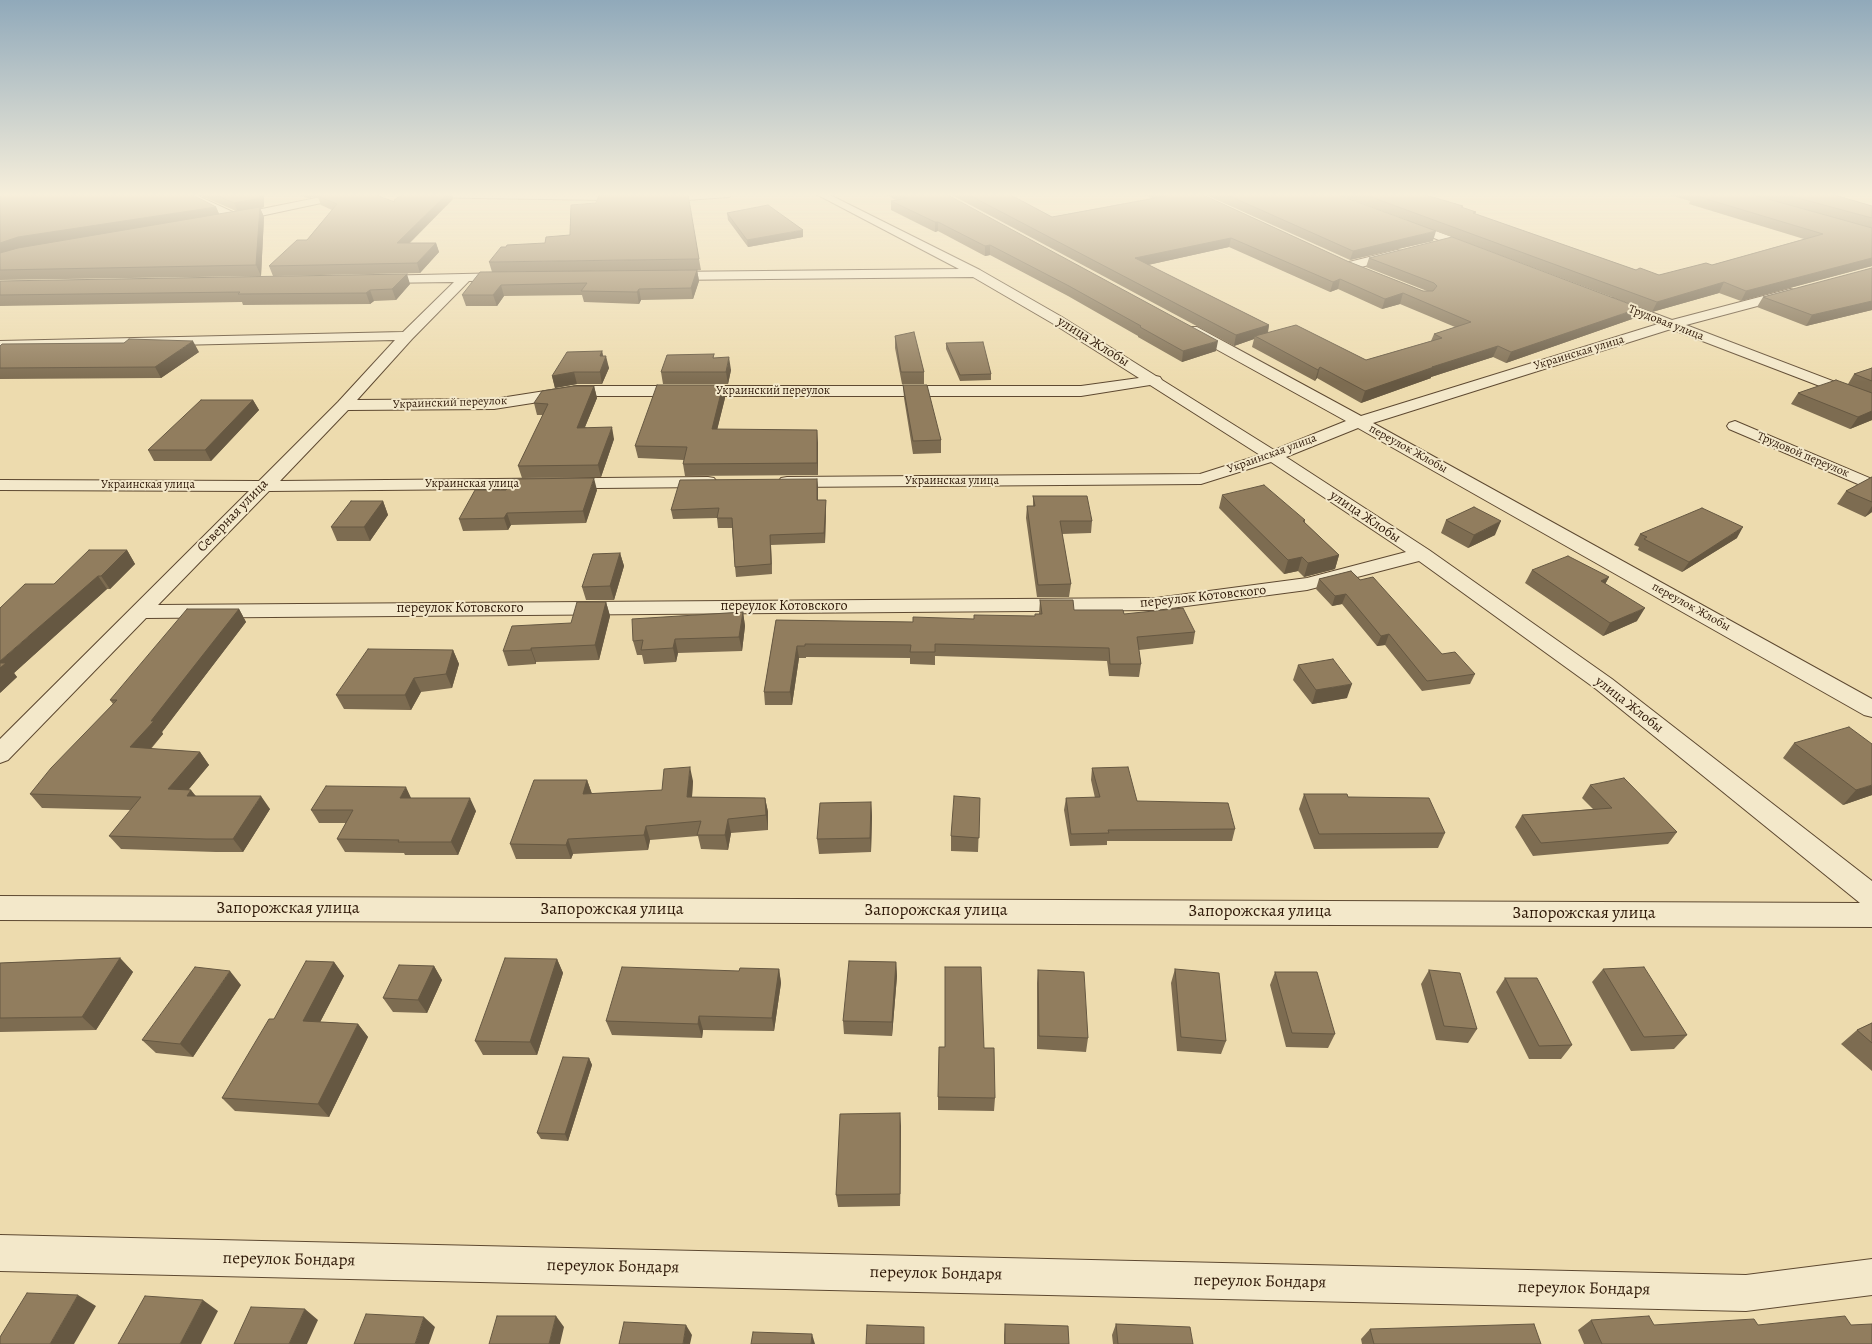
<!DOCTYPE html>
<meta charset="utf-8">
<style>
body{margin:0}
canvas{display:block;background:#eddbae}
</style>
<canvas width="1872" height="1344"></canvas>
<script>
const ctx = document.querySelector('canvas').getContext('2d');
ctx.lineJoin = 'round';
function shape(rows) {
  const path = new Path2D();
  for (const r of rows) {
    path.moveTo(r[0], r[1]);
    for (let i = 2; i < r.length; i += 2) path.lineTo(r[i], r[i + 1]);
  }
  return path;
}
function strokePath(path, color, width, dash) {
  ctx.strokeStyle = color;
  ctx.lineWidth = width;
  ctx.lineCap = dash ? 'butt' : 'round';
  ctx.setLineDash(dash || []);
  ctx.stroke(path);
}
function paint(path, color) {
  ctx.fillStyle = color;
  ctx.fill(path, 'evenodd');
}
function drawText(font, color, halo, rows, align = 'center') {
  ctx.font = font + ' Alegreya,serif';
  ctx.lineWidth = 4;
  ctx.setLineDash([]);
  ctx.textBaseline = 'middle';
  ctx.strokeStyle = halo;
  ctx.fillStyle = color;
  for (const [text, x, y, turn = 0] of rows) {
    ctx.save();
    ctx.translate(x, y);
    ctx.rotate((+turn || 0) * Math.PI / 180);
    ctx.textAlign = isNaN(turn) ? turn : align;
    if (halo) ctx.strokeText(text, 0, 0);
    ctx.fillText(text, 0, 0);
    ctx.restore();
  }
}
const minor = shape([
 [181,194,194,194,237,214,326,196,347,194,378,194,373,197,326,202,237,221,229,220,228,218,182,196,181,194],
 [409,194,672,195,734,194,729,197,672,201,414,197,409,194],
 [816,194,828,194,980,270,1062,317,1156,376,1160,377,1162,380,1274,450,1346,421,1187,333,1185,330,1187,327,1197,327,1361,416,1658,324,1604,304,1602,301,1604,298,1614,298,1672,320,1790,289,1795,290,1797,293,1795,296,1686,325,1872,396,1872,406,1671,329,1373,423,1872,699,1872,717,1864,715,1358,428,1286,457,1429,550,1612,679,1872,881,1872,927,0,920,0,896,1860,903,1596,689,1419,561,1307,590,1156,610,146,618,8,760,0,763,0,739,249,491,0,490,0,480,259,481,338,402,395,340,0,349,0,341,403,332,454,282,379,283,375,282,373,279,375,276,507,273,511,274,513,277,511,280,469,281,412,339,357,400,494,399,577,386,1081,386,1139,378,1052,323,973,277,667,280,663,279,661,276,663,273,667,272,959,269,816,194],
 [1150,385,1260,455,1200,474,787,477,781,478,778,482,781,486,787,487,1201,484,1271,462,1406,552,1307,578,1156,598,158,605,269,491,708,487,714,486,717,482,714,478,708,477,280,481,348,410,494,409,577,396,1081,396,1150,385],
 [1408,221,1477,246,1479,249,1473,253,1469,252,1404,226,1402,224,1408,221],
 [1397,250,1401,251,1403,254,1401,257,1349,270,1345,269,1343,266,1345,263,1397,250],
 [1735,421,1872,479,1872,490,1729,429,1727,426,1729,423,1735,421],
 [0,1235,1746,1275,1872,1259,1872,1295,1746,1311,0,1271,0,1235]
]);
const wall = shape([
 [0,194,216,207,219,214,236,211,197,194,263,194,264,198,264,207,260,208,264,217,261,276,0,280],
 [296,194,373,194,395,202,403,194,452,194,453,199,410,243,436,243,439,252,420,273,273,276,269,266,307,240,332,210,321,205,318,197,307,198],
 [884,194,946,194,1216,351,1182,362,1138,337,1138,336,1068,296,990,255,985,256,938,231,935,232,891,210,891,201,896,200],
 [950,194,1009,194,1052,217,1152,198,1141,194,1201,194,1347,261,1423,291,1427,291,1366,267,1369,258,1635,318,1506,363,1493,357,1431,377,1431,378,1361,403,1317,378,1315,381,1252,347,1254,339,1234,346],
 [1229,247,1330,292,1338,289,1382,309,1400,304,1455,327,1434,334,1431,341,1366,360,1268,333,1269,325,1148,265],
 [1204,194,1336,194,1433,241,1350,260],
 [1337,194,1422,194,1463,206,1462,208,1476,212,1475,214,1636,270,1659,275,1712,265,1804,239,1689,204,1690,201,1666,194,1831,194,1872,206,1872,266,1741,301,1719,293,1652,312],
 [727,213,803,237,748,247,728,220],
 [699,259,701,270,492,272,489,262],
 [1872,268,1872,310,1806,326,1757,307,1763,297],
 [697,270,699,281,693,299,641,300,639,304,584,302,582,295,504,296,497,306,466,306,462,295,480,272],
 [0,281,410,284,396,300,374,301,370,304,243,305,242,302,0,306],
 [895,336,924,372,924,384,902,384,895,348],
 [946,343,991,374,991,380,960,381,946,349],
 [0,346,199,352,161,378,0,379],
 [602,351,603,356,609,368,602,384,577,384,555,388,552,376],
 [714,358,731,370,728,384,663,384,661,372],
 [1872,368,1872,420,1850,429,1791,404,1798,393,1848,384,1854,374],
 [723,385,725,398,717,430,818,443,818,475,685,476,683,464,684,460,638,458,635,446],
 [903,385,941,440,941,453,913,454,904,398],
 [594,386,597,398,585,427,614,439,601,477,522,478,518,466,543,415,537,415,534,403],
 [253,400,259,410,211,461,154,461,148,450],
 [1872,477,1872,512,1865,517,1837,504,1846,491],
 [817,479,818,488,818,500,826,510,825,543,771,545,772,574,736,577,735,567,732,528,718,528,717,518,673,519,671,510],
 [597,490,586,523,511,525,508,530,463,531,459,519],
 [1222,495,1305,520,1305,523,1339,555,1335,569,1304,577,1298,571,1284,574,1219,508],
 [1033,496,1092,521,1091,533,1062,534,1071,584,1069,597,1037,597,1026,518,1027,506,1033,506],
 [383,501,388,515,370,541,337,541,331,527],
 [1446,520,1495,535,1468,548,1441,533],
 [1640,534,1737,538,1682,572,1638,550,1639,547,1634,545],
 [127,550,135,564,110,589,107,589,14,673,17,677,0,693,54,584],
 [620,553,624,566,614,600,586,600,582,587],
 [1532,570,1609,577,1605,584,1637,621,1603,636,1525,583],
 [1351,571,1442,654,1475,674,1470,684,1422,691,1385,645,1377,646,1342,604,1332,606,1316,589,1319,579],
 [1040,600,1074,610,1124,614,1195,632,1193,644,1139,650,1141,664,1139,677,1109,676,1107,661,935,656,935,665,910,664,910,658,806,657,806,658,799,658,792,705,765,705,764,692,776,620,913,622,1035,616,1039,614],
 [606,602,610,616,599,660,536,662,536,664,508,666,503,651,571,623],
 [239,609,246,622,162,732,163,734,151,749,200,752,209,765,189,789,196,796,270,809,243,852,216,852,121,849,109,836,131,810,42,808,30,794,113,704,110,700],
 [743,612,745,626,742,651,678,653,676,662,644,664,642,655,637,655,633,641],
 [453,650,459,664,452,688,421,692,411,710,344,709,336,695],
 [1298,665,1347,698,1312,704,1293,680],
 [1794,743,1872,795,1843,805,1783,758],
 [1092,768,1137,801,1235,829,1232,841,1107,841,1107,845,1070,846,1064,810,1066,798,1095,798,1091,780],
 [587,780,592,794,662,790,693,781,692,797,765,798,768,812,768,830,731,833,728,850,701,849,698,836,650,840,648,850,573,854,571,859,516,859,510,844],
 [1590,785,1677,832,1668,844,1533,856,1515,827,1522,815,1593,809,1582,798],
 [1304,794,1348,797,1445,833,1438,848,1314,849,1299,809],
 [411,798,476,811,458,855,405,855,404,853,345,852,337,839,346,823,319,823,311,810],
 [980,798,978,852,951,851,951,836],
 [871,802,872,816,871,852,819,854,817,839],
 [120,958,133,972,96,1030,0,1032,0,963],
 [557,959,563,973,537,1055,483,1055,475,1041],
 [334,962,344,976,320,1022,358,1024,368,1037,329,1117,235,1111,222,1098,274,1019],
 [896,962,897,976,892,1036,844,1034,843,1021],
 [434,966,442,980,427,1013,393,1012,383,998],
 [779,969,781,983,774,1031,703,1030,702,1038,612,1035,606,1021,739,971],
 [1175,969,1226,1041,1221,1054,1177,1051,1171,983],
 [1603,969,1687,1035,1674,1049,1631,1051,1592,982],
 [1038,970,1088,1038,1086,1052,1037,1049,1037,983],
 [1429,970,1477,1029,1468,1043,1436,1040,1421,984],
 [1275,972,1335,1034,1328,1048,1286,1047,1270,985],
 [1505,978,1572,1045,1561,1059,1529,1059,1496,992],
 [241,985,193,1057,156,1053,142,1040],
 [1872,1023,1872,1071,1841,1044,1857,1030],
 [984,1048,995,1098,994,1111,938,1110,938,1097],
 [589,1058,592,1065,568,1141,541,1139,537,1133],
 [901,1126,900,1206,838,1207,836,1195],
 [1591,1320,1654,1325,1851,1325,1872,1344,1584,1344,1578,1330],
 [1005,1324,1069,1344,1004,1344,1004,1335],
 [1116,1324,1193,1344,1113,1344,1112,1335],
 [1370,1329,1541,1344,1362,1344,1361,1339]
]);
const shadedWall = shape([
 [260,194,263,194,264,198,264,207,260,208,264,217,261,276,256,265,238,212,234,203],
 [305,194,343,194,317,196,318,197,307,198],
 [447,194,452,194,453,199,400,252,397,243],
 [216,207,220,216,0,255,0,243,18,237],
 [935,222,938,222,938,231,935,232],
 [803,230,803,237,748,247,747,240],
 [1436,231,1433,241,1350,260,1353,251],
 [1231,238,1229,247,1134,268,1135,258],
 [436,243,439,252,420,273,417,263],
 [990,245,990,255,985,256,985,246],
 [1872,258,1872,266,1741,301,1746,291],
 [697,270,699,281,693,299,691,288],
 [407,274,410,284,396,300,392,289],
 [1340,279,1338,289,1330,292,1333,282],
 [1724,282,1719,293,1652,312,1657,302],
 [501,285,504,296,497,306,493,295],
 [639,289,641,300,639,304,637,292],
 [370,290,374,301,370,304,366,293],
 [1403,293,1400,304,1382,309,1385,299],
 [1872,301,1872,310,1806,326,1812,315],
 [1640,308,1635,318,1506,363,1511,352],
 [1269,325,1267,335,1255,336,1254,339,1234,346,1236,335],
 [193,341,199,352,161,378,155,367],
 [1218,341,1216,351,1182,362,1183,351],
 [1498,346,1493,357,1431,377,1431,378,1361,403,1365,391,1432,367],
 [602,351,604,361,606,356,609,368,602,384,600,372,600,356],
 [729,357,731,370,728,384,726,372],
 [1320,367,1317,378,1315,381,1318,370],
 [574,372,577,384,555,388,552,376],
 [723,385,725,398,714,442,712,429],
 [594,386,597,398,580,439,577,428],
 [253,400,259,410,211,461,205,450],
 [1872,411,1872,420,1850,429,1858,417],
 [612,427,614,439,601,477,598,465],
 [817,430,818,443,818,475,817,463],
 [594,478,597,490,586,523,583,511],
 [817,479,818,488,818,510,817,500],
 [826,500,826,510,825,543,824,533],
 [383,501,388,515,370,541,364,527],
 [1872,506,1872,512,1865,517],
 [507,513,511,525,508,530,504,518],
 [1501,521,1495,535,1468,548,1474,535],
 [1743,527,1737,538,1682,572,1689,562],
 [770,535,771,545,772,574,771,564],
 [127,550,135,564,110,589,101,576],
 [620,553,624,566,614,600,610,586],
 [1339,555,1335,569,1304,577,1308,563],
 [1302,557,1298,571,1284,574,1288,560],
 [98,576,107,589,14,673,17,677,0,693,0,661],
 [1609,577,1602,590,1601,581],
 [1346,594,1342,604,1332,606,1335,596],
 [606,602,610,616,599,660,595,645],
 [1645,608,1637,621,1603,636,1610,623],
 [239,609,246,622,162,732,163,734,140,760,130,747],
 [743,612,745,626,742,651,739,637],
 [1389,634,1385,645,1377,646,1381,636],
 [675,639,678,653,676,662,673,648],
 [797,646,799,658,792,705,790,692],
 [531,648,536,662,536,664,531,650],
 [453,650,459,664,452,688,446,674],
 [414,678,421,692,411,710,405,695],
 [1352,684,1347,698,1312,704,1316,690],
 [200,752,209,765,178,802,168,789],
 [690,767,693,781,691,811,687,797],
 [587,780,592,794,583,794],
 [1872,785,1872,795,1843,805,1856,790],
 [406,787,412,800,400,798],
 [191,790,201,803,187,796],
 [261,796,270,809,243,852,233,839],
 [470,798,476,811,458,855,451,842],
 [765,798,768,812,768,830,766,815],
 [871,802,872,816,871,852,870,838],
 [728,819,731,833,728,850,725,835],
 [646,826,650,840,648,850,644,835],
 [568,839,573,854,571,859,566,845],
 [120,958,133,972,96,1030,82,1017],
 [557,959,563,973,537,1055,530,1042],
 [334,962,344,976,314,1034,303,1021],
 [896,962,897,976,892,1036,892,1022],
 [434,966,442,980,427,1013,418,1000],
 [779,969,781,983,774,1031,772,1018],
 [230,971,241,985,193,1057,180,1044],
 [699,1016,703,1030,702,1038,698,1024],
 [358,1024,368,1037,329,1117,318,1104],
 [589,1058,592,1065,568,1141,565,1134],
 [900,1113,901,1126,900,1206],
 [78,1295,96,1306,74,1344,50,1344],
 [203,1300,218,1311,201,1344,180,1344],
 [305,1309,318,1320,307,1344,289,1344],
 [556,1316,564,1327,560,1344,549,1344],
 [424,1317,435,1327,429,1344,415,1344],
 [686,1325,692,1335,690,1344,683,1344],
 [812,1334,815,1344,811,1344]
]);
const building = shape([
 [0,194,191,194,216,207,18,237,0,243,0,194],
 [213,194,260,194,260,198,234,203,213,194],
 [333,194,373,194,395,202,394,200,403,194,447,194,397,243,436,243,417,263,269,266,297,240,307,240,337,204,317,196,333,194],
 [659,194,688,194,699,259,489,262,501,247,506,247,507,245,545,243,546,237,570,235,571,205,596,203,599,195,659,194],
 [900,194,946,194,1218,341,1183,351,1140,327,1141,326,1069,286,990,245,985,246,938,222,935,222,891,201,908,198,900,194],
 [967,194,1009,194,1052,217,1167,196,1163,194,1201,194,1347,261,1423,291,1433,291,1437,286,1434,283,1369,258,1452,237,1640,308,1511,352,1498,346,1432,367,1434,367,1365,391,1320,367,1318,370,1255,336,1296,325,1366,360,1442,338,1434,334,1471,322,1403,293,1385,299,1340,279,1333,282,1231,238,1135,258,1269,325,1236,335,967,194],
 [1225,194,1336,194,1436,231,1353,251,1225,194],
 [1363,194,1422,194,1463,206,1461,207,1476,212,1473,213,1636,270,1640,268,1659,275,1706,263,1712,265,1823,234,1693,195,1699,194,1697,194,1750,194,1872,228,1872,258,1746,291,1724,282,1657,302,1363,194],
 [1783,194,1831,194,1872,206,1872,218,1783,194],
 [768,205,803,230,747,240,727,213,768,205],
 [260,207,256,265,0,270,0,253,18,248,260,207],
 [1872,268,1872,301,1812,315,1763,297,1872,268],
 [697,270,691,288,639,289,637,292,581,291,587,283,501,285,493,295,462,295,480,272,697,270],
 [407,274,392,289,370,290,366,293,238,294,240,292,0,295,0,281,407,274],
 [914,332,924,372,901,372,895,336,914,332],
 [129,339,193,341,155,367,0,368,0,346,2,344,124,343,129,339],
 [983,342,991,374,960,375,946,343,983,342],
 [602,351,600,356,606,356,600,372,574,372,552,376,567,352,602,351],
 [714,354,713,358,729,357,726,372,661,372,667,355,714,354],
 [1872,368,1872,381,1854,374,1872,368],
 [1836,380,1872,393,1872,411,1858,417,1798,393,1836,380],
 [657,385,723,385,712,429,817,430,817,463,683,464,687,447,635,446,657,385],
 [903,385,927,385,941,440,913,441,903,385],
 [574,386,594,386,577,428,612,427,598,465,518,466,548,404,534,403,542,391,574,386],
 [201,400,253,400,205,450,148,450,201,400],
 [1872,477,1872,502,1846,491,1872,477],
 [594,478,583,511,507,513,504,518,459,519,475,490,506,490,512,479,594,478],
 [817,479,817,500,826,500,824,533,770,535,771,564,735,567,732,518,717,518,719,508,671,510,680,480,817,479],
 [1264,485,1305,520,1303,521,1339,555,1308,563,1302,557,1288,560,1222,495,1264,485],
 [1033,496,1087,496,1092,521,1060,521,1071,584,1038,585,1027,506,1035,506,1033,496],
 [351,501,383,501,364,527,331,527,351,501],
 [1474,507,1501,521,1474,535,1446,520,1474,507],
 [1702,508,1743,527,1689,562,1644,539,1647,537,1640,534,1702,508],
 [89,550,127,550,101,576,98,576,0,661,0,608,25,584,54,584,89,550],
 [620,553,610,586,582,587,593,554,620,553],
 [1568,556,1609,577,1601,581,1645,608,1610,623,1532,570,1568,556],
 [1351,571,1360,580,1373,577,1442,654,1455,652,1475,674,1427,681,1389,634,1381,636,1346,594,1335,596,1319,579,1351,571],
 [1040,600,1073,600,1074,610,1123,610,1124,614,1183,608,1195,632,1137,637,1141,664,1110,664,1109,648,935,644,935,652,910,652,911,645,805,644,805,646,797,646,790,692,764,692,776,620,913,622,913,617,974,619,974,615,1035,616,1035,614,1042,614,1040,600],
 [577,602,606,602,595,645,531,648,531,650,503,651,512,626,571,623,577,602],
 [187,609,239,609,151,721,154,721,130,747,200,752,168,789,191,790,187,796,261,796,233,839,206,839,109,836,141,797,30,794,51,768,117,700,110,700,187,609],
 [743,612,739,637,675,639,673,648,641,650,643,640,633,641,632,619,743,612],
 [368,649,453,650,446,674,414,678,405,695,336,695,368,649],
 [1333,659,1352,684,1316,690,1298,665,1333,659],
 [0,663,6,663,0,668,0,663],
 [1849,727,1872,744,1872,785,1856,790,1794,743,1849,727],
 [690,767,687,797,765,798,766,815,728,819,725,835,697,835,701,821,646,826,644,835,568,839,566,845,510,844,534,780,587,780,583,794,662,790,664,769,690,767],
 [1128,767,1137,801,1228,803,1235,829,1108,830,1109,833,1071,834,1066,798,1100,797,1092,768,1128,767],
 [1624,778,1677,832,1541,843,1522,815,1612,808,1590,785,1624,778],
 [326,786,406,787,400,798,470,798,451,842,398,842,399,840,337,839,353,810,311,810,326,786],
 [1304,794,1347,794,1348,797,1429,798,1445,833,1319,834,1304,794],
 [954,796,980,798,979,838,951,836,954,796],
 [871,802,870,838,817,839,820,803,871,802],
 [120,958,82,1017,0,1018,0,963,120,958],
 [505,958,557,959,530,1042,475,1041,505,958],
 [306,961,334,962,303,1021,358,1024,318,1104,222,1098,269,1019,274,1019,306,961],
 [849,961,896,962,892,1022,843,1021,849,961],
 [399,965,434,966,418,1000,383,998,399,965],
 [195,967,230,971,180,1044,142,1040,195,967],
 [622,967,739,971,740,968,779,969,772,1018,699,1016,698,1024,606,1021,622,967],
 [945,967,981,967,984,1048,994,1048,995,1098,938,1097,939,1047,945,1047,945,967],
 [1644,967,1687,1035,1644,1037,1603,969,1644,967],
 [1175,969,1219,973,1226,1041,1181,1037,1175,969],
 [1038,970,1084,972,1088,1038,1039,1036,1038,970],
 [1429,970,1460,973,1477,1029,1444,1026,1429,970],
 [1275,972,1317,972,1335,1034,1292,1033,1275,972],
 [1505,978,1537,978,1572,1045,1539,1046,1505,978],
 [1872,1023,1872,1043,1857,1030,1872,1023],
 [563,1057,589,1058,565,1134,537,1133,563,1057],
 [900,1113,900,1194,836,1195,840,1114,900,1113],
 [27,1293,78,1295,50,1344,0,1344,0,1337,27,1293],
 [145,1296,203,1300,180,1344,118,1344,145,1296],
 [251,1307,305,1309,289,1344,234,1344,251,1307],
 [366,1314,424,1317,415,1344,354,1344,366,1314],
 [497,1316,556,1316,549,1344,489,1344,497,1316],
 [1649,1316,1654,1325,1754,1319,1758,1325,1845,1316,1851,1325,1872,1324,1872,1344,1602,1344,1591,1320,1649,1316],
 [624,1322,686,1325,683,1344,619,1344,624,1322],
 [1005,1324,1068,1326,1069,1344,1005,1344,1005,1324],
 [1116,1324,1190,1327,1193,1344,1118,1344,1116,1324],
 [1534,1324,1541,1344,1374,1344,1370,1329,1534,1324],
 [867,1325,924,1327,924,1344,866,1344,867,1325],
 [753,1332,812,1334,811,1344,751,1344,753,1332]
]);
const farStreetnames = [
 ["Трудовая улица",1666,323,21],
 ["Украинская улица",1579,353,-17],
 ["Украинский переулок",773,391],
 ["Украинский переулок",450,403,-2],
 ["переулок Жлобы",1408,449,29],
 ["Украинская улица",1272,454,-20],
 ["Трудовой переулок",1803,455,23],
 ["Украинская улица",952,481],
 ["Украинская улица",472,484],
 ["Украинская улица",148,485],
 ["переулок Жлобы",1691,607,29]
];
const streetNames = [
 ["улица Жлобы",1093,342,32],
 ["Северная улица",233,516,-46],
 ["улица Жлобы",1365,517,34],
 ["переулок Котовского",1203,597,-6],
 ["переулок Котовского",784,607],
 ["переулок Котовского",460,609],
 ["улица Жлобы",1629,705,38]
];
const nearStreetnames = [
 ["Запорожская улица",288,909],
 ["Запорожская улица",612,910],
 ["Запорожская улица",936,911],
 ["Запорожская улица",1260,912],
 ["Запорожская улица",1584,914],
 ["переулок Бондаря",289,1260,1],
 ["переулок Бондаря",613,1267,1],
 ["переулок Бондаря",936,1274,1],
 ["переулок Бондаря",1260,1282,1],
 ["переулок Бондаря",1584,1289,1]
];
strokePath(minor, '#5e4931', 2);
paint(minor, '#f3e8ca');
paint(wall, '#7d6c51');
paint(shadedWall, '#665842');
paint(building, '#917d5e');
strokePath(building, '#665842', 1);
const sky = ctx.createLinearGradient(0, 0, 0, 382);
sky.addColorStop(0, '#90a9ba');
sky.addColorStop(0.51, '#f7efdb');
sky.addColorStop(1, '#f7efdb00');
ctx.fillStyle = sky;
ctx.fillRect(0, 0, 1872, 382);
drawText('12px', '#2e1807', '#f3e8ca', farStreetnames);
drawText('14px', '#2e1807', '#f3e8ca', streetNames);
drawText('17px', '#2e1807', '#f3e8ca', nearStreetnames);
</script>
